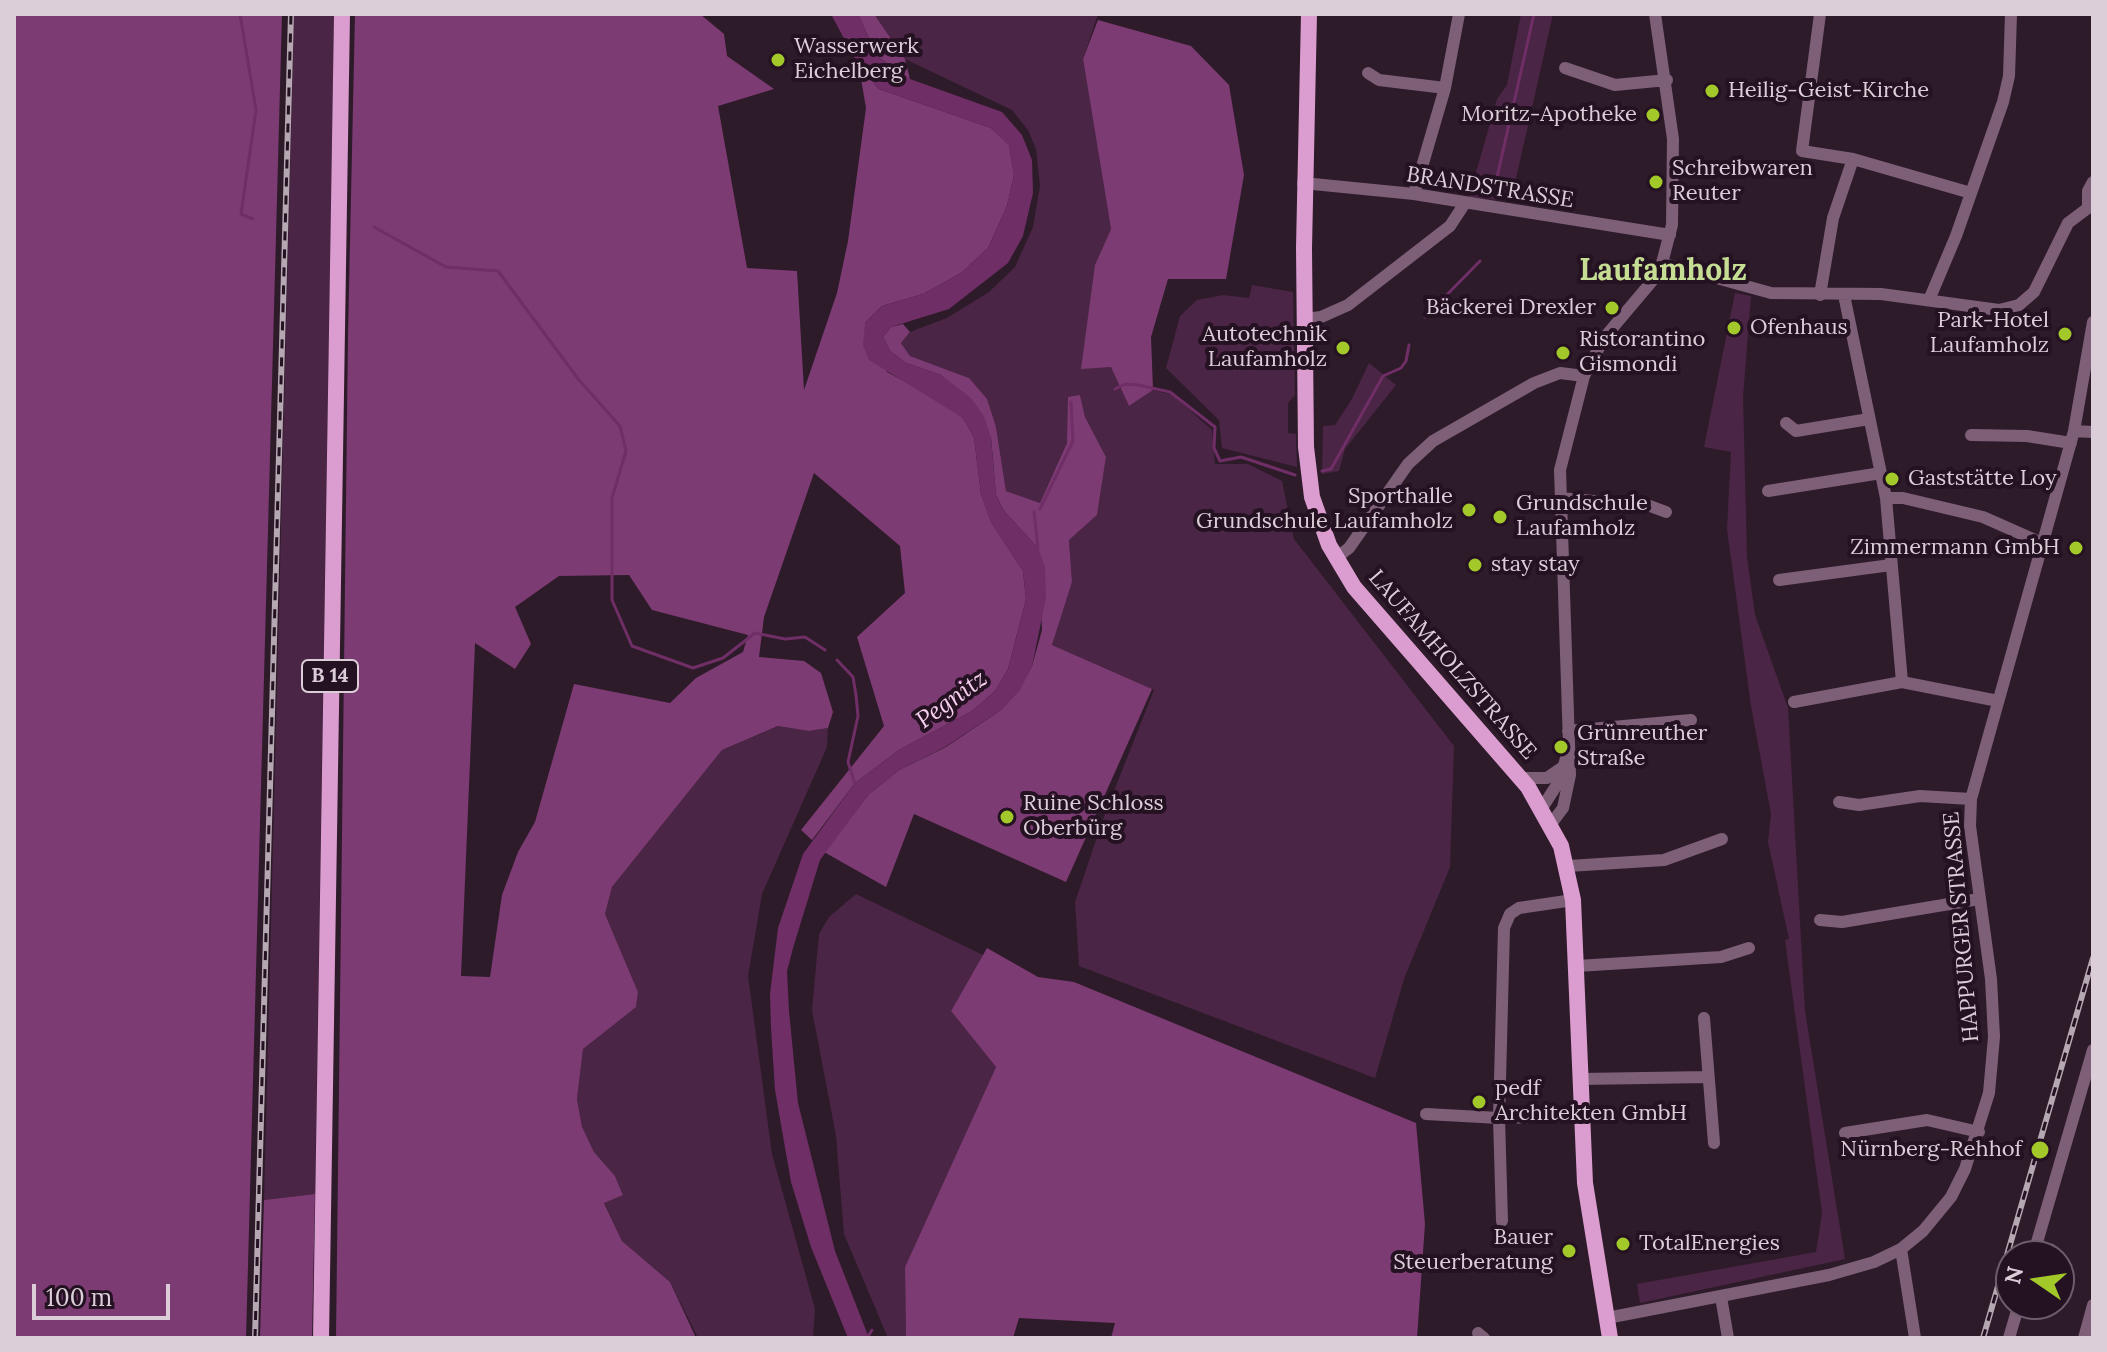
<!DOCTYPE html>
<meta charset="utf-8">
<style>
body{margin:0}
#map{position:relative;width:2107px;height:1352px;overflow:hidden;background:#2e1b2a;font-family:Lora,serif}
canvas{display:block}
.frame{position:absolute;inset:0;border:16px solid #dbced8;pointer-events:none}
.north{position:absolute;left:1995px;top:1240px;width:80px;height:80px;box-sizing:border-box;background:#241121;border:2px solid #6d5d6a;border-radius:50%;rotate:283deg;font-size:22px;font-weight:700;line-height:32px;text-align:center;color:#dbced8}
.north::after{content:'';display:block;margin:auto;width:28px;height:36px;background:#a2c929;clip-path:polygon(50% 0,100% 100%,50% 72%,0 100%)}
.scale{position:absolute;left:32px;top:1284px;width:138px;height:36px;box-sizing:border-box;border:4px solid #dbced8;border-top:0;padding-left:10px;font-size:24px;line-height:28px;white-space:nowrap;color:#dbced8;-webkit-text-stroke:6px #241121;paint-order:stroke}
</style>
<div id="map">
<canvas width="2107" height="1352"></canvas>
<div class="frame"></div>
<div class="north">N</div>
<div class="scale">100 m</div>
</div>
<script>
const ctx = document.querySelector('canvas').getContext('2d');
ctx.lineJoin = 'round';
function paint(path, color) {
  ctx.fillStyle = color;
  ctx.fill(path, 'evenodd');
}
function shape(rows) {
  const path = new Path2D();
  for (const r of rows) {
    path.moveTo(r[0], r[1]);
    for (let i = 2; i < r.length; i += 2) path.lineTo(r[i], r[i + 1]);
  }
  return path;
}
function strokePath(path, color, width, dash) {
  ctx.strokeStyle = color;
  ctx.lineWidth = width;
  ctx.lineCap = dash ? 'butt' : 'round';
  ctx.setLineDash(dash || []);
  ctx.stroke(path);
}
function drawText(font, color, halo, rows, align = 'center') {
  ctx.font = font + ' Lora,serif';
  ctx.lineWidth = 8;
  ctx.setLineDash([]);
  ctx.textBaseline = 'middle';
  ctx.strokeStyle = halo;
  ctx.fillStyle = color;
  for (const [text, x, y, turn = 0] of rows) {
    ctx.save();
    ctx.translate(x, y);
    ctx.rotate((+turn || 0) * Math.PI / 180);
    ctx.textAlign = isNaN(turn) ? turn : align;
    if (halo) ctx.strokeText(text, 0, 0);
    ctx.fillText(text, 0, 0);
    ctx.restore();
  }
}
const green = shape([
 [294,14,334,14,315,1194,264,1200],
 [874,14,1098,14,1083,59,1111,229,1095,265,1111,366,1129,406,1153,390,1173,395,1212,430,1215,464,1248,464,1282,481,1294,539,1454,746,1450,867,1404,979,1375,1078,1079,966,1075,902,1106,811,1154,690,1052,645,1072,582,1069,540,1097,515,1106,457,1085,417,1080,395,1067,443,1040,503,1006,491,996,427,969,378,910,356,901,343,910,332,947,318,989,292,1015,267,1033,227,1040,186,1036,149,1028,130,1012,110,905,59],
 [1521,14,1553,14,1511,201,1469,197,1497,99,1507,85],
 [1252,285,1293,292,1295,395,1288,403,1288,433,1296,434,1297,467,1222,448,1219,420,1166,368,1180,316,1197,300,1223,295,1249,298],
 [1735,293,1751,296,1743,397,1747,557,1755,615,1788,708,1805,1011,1845,1259,1640,1303,1637,1284,1816,1252,1822,1213,1785,940,1789,939,1768,842,1771,814,1751,706,1727,529,1731,452,1704,447],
 [1369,363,1396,385,1345,449,1339,471,1322,474,1323,426,1335,425,1352,399],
 [779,726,809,731,828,728,827,747,762,894,748,976,772,1154,815,1309,813,1338,698,1338,670,1282,622,1241,604,1202,623,1194,615,1176,594,1152,582,1128,577,1099,583,1049,636,1006,638,992,605,914,612,887,722,750],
 [856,894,983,955,951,1011,996,1067,905,1267,906,1338,888,1338,844,1234,836,1136,812,1010,819,934,829,917]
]);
const forest = shape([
 [14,14,282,14,246,1338,14,1338],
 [355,14,700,14,724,34,727,56,774,89,718,106,747,268,797,271,804,390,837,293,848,241,866,108,859,67,879,89,991,128,1009,145,1014,175,1007,206,988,248,961,273,923,294,882,306,865,323,887,372,944,403,963,418,974,437,981,494,991,522,1023,571,1026,599,1008,669,995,691,972,711,899,750,855,783,812,840,801,830,884,726,857,637,905,593,900,546,814,473,764,617,759,657,804,661,821,673,833,712,828,728,809,731,778,726,722,750,612,887,605,914,638,992,636,1007,583,1049,577,1099,582,1127,594,1152,615,1176,623,1195,604,1203,622,1241,670,1282,696,1338,336,1338,348,334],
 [629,575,652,610,748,635,743,652,696,678,670,703,574,684,535,822,518,852,502,895,490,977,461,976,475,643,515,669,531,644,515,607,559,576],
 [858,14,874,14,905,59,910,79,877,56],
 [1098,20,1191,46,1229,85,1244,175,1226,279,1168,279,1151,337,1153,390,1129,406,1111,367,1081,369,1095,265,1111,229,1083,59],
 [903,324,910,332,901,343,910,356,969,378,987,399,996,427,1006,491,1040,503,1067,443,1068,397,1080,395,1085,417,1106,457,1097,515,1069,540,1072,582,1052,645,1152,689,1066,882,914,814,886,887,824,852,869,794,899,770,946,747,1001,710,1019,690,1032,666,1042,630,1038,548,1004,511,996,495,991,438,941,375,906,363,890,351,883,337,891,327],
 [987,948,1038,977,1074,982,1416,1123,1425,1224,1417,1338,1111,1338,1115,1323,1019,1318,1013,1338,906,1338,905,1267,996,1067,951,1011],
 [315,1194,312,1338,260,1338,264,1200]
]);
const water = shape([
 [831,14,858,14,877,56,910,79,1002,112,1022,135,1032,160,1033,193,1023,236,1008,263,949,309,891,327,883,337,890,351,906,363,941,375,971,398,984,416,991,438,996,495,1004,511,1038,548,1045,567,1046,598,1032,666,1020,690,1001,710,945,747,899,770,869,794,820,860,793,948,787,971,789,1011,798,1103,835,1251,869,1338,848,1338,811,1247,791,1182,775,1090,771,1028,770,994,778,928,803,854,855,783,899,750,972,711,995,691,1008,669,1026,599,1023,571,991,523,981,494,974,437,963,418,869,360,863,345,865,323,882,306,923,294,961,273,988,248,1007,206,1014,175,1009,146,991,128,879,89,859,67]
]);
const stream = shape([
 [240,14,256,110,241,214,253,219],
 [1493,195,1534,14],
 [374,227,446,267,498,271,579,380,620,426,626,451,612,498,612,600,632,646,693,668,723,658,755,633,785,639,805,637,825,650],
 [1425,317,1480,261],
 [1115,389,1125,384,1138,385,1170,392,1215,427,1214,448,1220,461,1241,457,1295,475],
 [1322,471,1331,469,1383,376,1401,368,1406,361,1409,345],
 [1040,509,1073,441,1071,402],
 [1034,512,1038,548],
 [837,660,853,677,856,695,858,716,848,762,856,787],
 [867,1338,872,1330]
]);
const minor = shape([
 [1820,14,1802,151,1853,159,1971,193],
 [1565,68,1615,85,1667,80],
 [1368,73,1379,80,1445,88],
 [1303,183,1414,194,1670,235],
 [1414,194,1445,88,1459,14],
 [2088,208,2088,191,2093,182],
 [1662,263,1771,293,1881,294,1999,310,2019,305,2034,292,2068,223,2088,208],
 [1820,295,1833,218,1853,159],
 [1844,295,1886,498,1902,682],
 [1929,300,1956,236,2003,102,2009,76,2011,14],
 [1305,319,1321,317,1348,305,1450,226,1465,203],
 [1786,423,1796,431,1869,419],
 [2074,431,2093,432],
 [1971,435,2027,436,2071,443],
 [1768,491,1881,473],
 [1560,498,1650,506,1666,512],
 [1886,498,1903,498,1983,517,2044,544],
 [1336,558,1349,548,1408,464,1433,441,1534,383,1560,373,1584,376],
 [1779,580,1891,565],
 [1794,702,1902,682,1998,701],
 [1568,731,1691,720],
 [1520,778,1547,778,1563,767],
 [1839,802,1859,805,1920,796,1971,799],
 [1542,808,1560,780,1566,758],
 [1551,824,1563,808,1570,775,1560,470,1584,376,1604,338,1653,280,1662,263,1672,225,1673,139,1655,14],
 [1568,866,1664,860,1722,839],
 [1820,920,1842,922,1979,899],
 [1577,966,1721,957,1749,948],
 [1704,1018,1714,1143],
 [1581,1079,1708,1077],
 [1426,1114,1499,1118,1582,1116],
 [1845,1133,1927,1120,1979,1132],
 [1502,1221,1499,1118,1504,928,1510,914,1519,908,1573,900],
 [1901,1249,1915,1338],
 [2033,1256,2093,1050],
 [1721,1297,1728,1338],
 [1607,1318,1829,1275,1874,1262,1901,1249,1923,1231,1951,1197,1965,1169,1989,1093,1994,1037,1991,979,1970,826,1971,799,2074,431,2093,322],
 [1478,1333,1484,1338],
 [2009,1338,2019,1304],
 [2084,1338,2093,1305]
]);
const major = shape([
 [1309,14,1304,248,1306,447,1312,497,1329,545,1354,587,1528,787,1561,846,1573,900,1585,1183,1610,1338],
 [321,1338,342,14]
]);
const rail = shape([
 [255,1338,291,14],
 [1983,1338,2093,958]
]);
const markers = [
 [778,60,8,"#a2c929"],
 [1712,91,8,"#a2c929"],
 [1653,115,8,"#a2c929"],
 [1656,182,8,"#a2c929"],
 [1612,308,8,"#a2c929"],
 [1734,328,8,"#a2c929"],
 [2065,334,8,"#a2c929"],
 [1343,348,8,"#a2c929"],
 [1563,353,8,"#a2c929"],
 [1892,479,8,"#a2c929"],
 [1469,510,8,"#a2c929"],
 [1500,517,8,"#a2c929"],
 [2076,548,8,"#a2c929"],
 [1475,565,8,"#a2c929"],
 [1561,747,8,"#a2c929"],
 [1007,817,8,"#a2c929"],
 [1479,1102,8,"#a2c929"],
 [2040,1150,10,"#a2c929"],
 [1623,1244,8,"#a2c929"],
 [1569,1251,8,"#a2c929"]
];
const shields = [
 [330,676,56]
];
const shieldNames = [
 ["B 14",330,676]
];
const poiNames = [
 ["Wasserwerk",794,47],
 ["Eichelberg",794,72],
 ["Heilig-Geist-Kirche",1728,91],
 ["Moritz-Apotheke",1637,115,"right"],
 ["Schreibwaren",1672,169],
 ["Reuter",1672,194],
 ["Bäckerei Drexler",1596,308,"right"],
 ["Park-Hotel",2049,321,"right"],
 ["Laufamholz",2049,346,"right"],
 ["Ofenhaus",1750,328],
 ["Autotechnik",1327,335,"right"],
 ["Laufamholz",1327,360,"right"],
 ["Ristorantino",1579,340],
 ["Gismondi",1579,365],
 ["Gaststätte Loy",1908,479],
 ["Sporthalle",1453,497,"right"],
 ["Grundschule Laufamholz",1453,522,"right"],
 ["Grundschule",1516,504],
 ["Laufamholz",1516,529],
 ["Zimmermann GmbH",2060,548,"right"],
 ["stay stay",1491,565],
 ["Grünreuther",1577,734],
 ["Straße",1577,759],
 ["Ruine Schloss",1023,804],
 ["Oberbürg",1023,829],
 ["pedf",1495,1089],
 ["Architekten GmbH",1495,1114],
 ["Nürnberg-Rehhof",2022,1150,"right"],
 ["Bauer",1553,1238,"right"],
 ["Steuerberatung",1553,1263,"right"],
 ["TotalEnergies",1639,1244]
];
const streetNames = [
 ["BRANDSTRASSE",1490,188,9],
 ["LAUFAMHOLZSTRASSE",1452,665,49],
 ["HAPPURGER STRASSE",1962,927,-95]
];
const waterNames = [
 ["Pegnitz",952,700,-36]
];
const districtNames = [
 ["Laufamholz",1663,271]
];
paint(green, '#4b2545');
paint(forest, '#7d3b73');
paint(water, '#6f2e66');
strokePath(stream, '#6f2e66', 3);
strokePath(minor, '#7e5f78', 12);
strokePath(major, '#db9ccf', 16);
strokePath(rail, '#b6a8b3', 6);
strokePath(rail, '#241121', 3, [9]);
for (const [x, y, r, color] of markers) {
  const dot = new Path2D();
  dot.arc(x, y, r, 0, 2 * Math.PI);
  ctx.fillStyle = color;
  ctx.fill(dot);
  strokePath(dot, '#241121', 3);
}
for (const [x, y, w] of shields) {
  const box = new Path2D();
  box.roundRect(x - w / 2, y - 16, w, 32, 6);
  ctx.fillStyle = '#241121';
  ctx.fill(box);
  strokePath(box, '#dbced8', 2);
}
drawText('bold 20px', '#dbced8', null, shieldNames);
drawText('22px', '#dbced8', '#241121', poiNames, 'left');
drawText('22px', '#dbced8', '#241121', streetNames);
drawText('italic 24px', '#f7d0ef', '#241121', waterNames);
drawText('bold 30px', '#c6de94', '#241121', districtNames);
</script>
